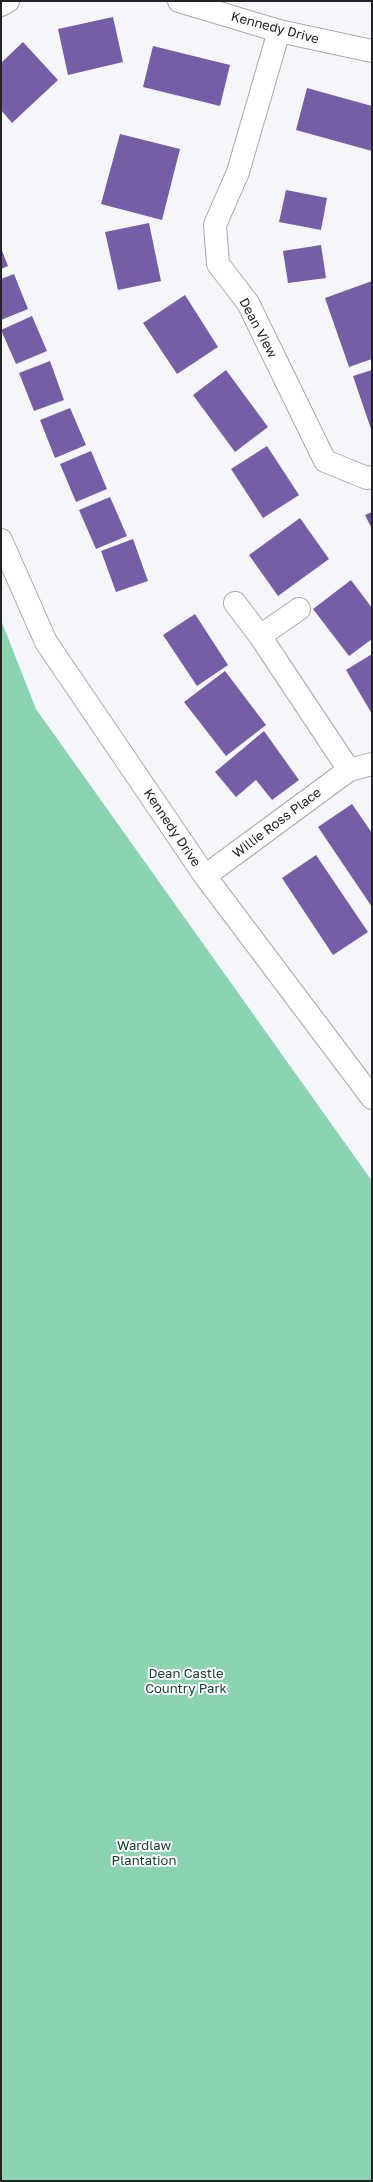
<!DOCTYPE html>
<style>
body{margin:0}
#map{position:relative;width:373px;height:2182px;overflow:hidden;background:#f4f6f9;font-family:"Golos Text",sans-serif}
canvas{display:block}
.frame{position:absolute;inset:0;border:2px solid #222324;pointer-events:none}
</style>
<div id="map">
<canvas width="373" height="2182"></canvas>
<div class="frame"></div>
</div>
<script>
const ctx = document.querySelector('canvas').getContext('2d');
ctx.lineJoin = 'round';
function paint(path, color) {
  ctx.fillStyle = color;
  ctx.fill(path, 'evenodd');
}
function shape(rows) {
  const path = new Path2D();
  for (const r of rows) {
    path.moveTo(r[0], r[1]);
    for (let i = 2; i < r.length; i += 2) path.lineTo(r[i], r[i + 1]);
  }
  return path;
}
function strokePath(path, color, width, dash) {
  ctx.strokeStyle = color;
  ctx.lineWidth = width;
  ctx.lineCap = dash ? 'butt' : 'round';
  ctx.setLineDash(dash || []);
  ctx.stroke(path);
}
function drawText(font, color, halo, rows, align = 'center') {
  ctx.font = font + ' "Golos Text",sans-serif';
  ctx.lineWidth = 4;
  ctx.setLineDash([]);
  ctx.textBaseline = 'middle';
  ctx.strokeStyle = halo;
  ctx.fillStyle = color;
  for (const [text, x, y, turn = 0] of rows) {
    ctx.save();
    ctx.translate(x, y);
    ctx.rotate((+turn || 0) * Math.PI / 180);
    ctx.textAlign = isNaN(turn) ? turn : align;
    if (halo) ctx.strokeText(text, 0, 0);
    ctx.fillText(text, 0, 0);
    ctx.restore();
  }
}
const green = shape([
 [1,620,36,709,372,1181,372,2181,1,2181]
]);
const building = shape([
 [113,17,123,62,68,75,58,29],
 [23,42,58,80,12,123,1,110,1,63],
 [153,46,230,65,220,106,143,87],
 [307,88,372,106,372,151,296,130],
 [120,134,180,149,162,220,101,204],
 [286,190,327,198,321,230,279,222],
 [149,223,161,281,118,290,105,232],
 [321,245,326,278,288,283,283,251],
 [1,248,8,266,1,269],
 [14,274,28,309,1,320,1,279],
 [372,281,372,359,349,367,325,298],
 [185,295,218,347,177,374,143,323],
 [32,316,47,351,16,364,1,330],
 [50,361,64,400,34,411,19,373],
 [226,370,268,427,235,452,193,395],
 [372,370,372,432,353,376],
 [70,408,86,445,55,458,40,420],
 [267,446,299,495,263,518,231,469],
 [91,451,107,489,76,502,60,464],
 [110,497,127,536,96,549,79,510],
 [372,512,372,529,365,515],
 [300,518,329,559,278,596,249,555],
 [133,539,148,581,116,592,101,551],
 [351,580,372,608,372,639,349,656,313,609],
 [195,614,228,665,197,686,163,635],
 [372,654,372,714,346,670],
 [225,671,266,725,226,756,184,702],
 [264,731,299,780,272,800,256,780,236,797,215,772],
 [352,804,372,833,372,907,318,827],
 [316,855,368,932,333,955,282,878]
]);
const street = shape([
 [179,1,279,31,372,51],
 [1,5,8,1],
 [279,31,238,172,215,225,218,264,248,303,325,461,367,478,372,477],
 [1,540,46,642,205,876,372,1098],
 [235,603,260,636,349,770],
 [260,636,299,609],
 [205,876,349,770,372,764]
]);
const streetNames = [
 ["Kennedy Drive",275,28,15],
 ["Dean View",258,328,62],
 ["Willie Ross Place",277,823,-37],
 ["Kennedy Drive",172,828,56]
];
const parkNames = [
 ["Dean Castle",186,1674],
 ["Country Park",186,1689],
 ["Wardlaw",144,1846],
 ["Plantation",144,1861]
];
paint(green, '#8ad4b1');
paint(building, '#755ea5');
strokePath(street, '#a7a9ac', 24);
strokePath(street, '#fff', 22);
drawText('13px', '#222324', '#fff', streetNames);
drawText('13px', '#184231', '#fff', parkNames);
</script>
